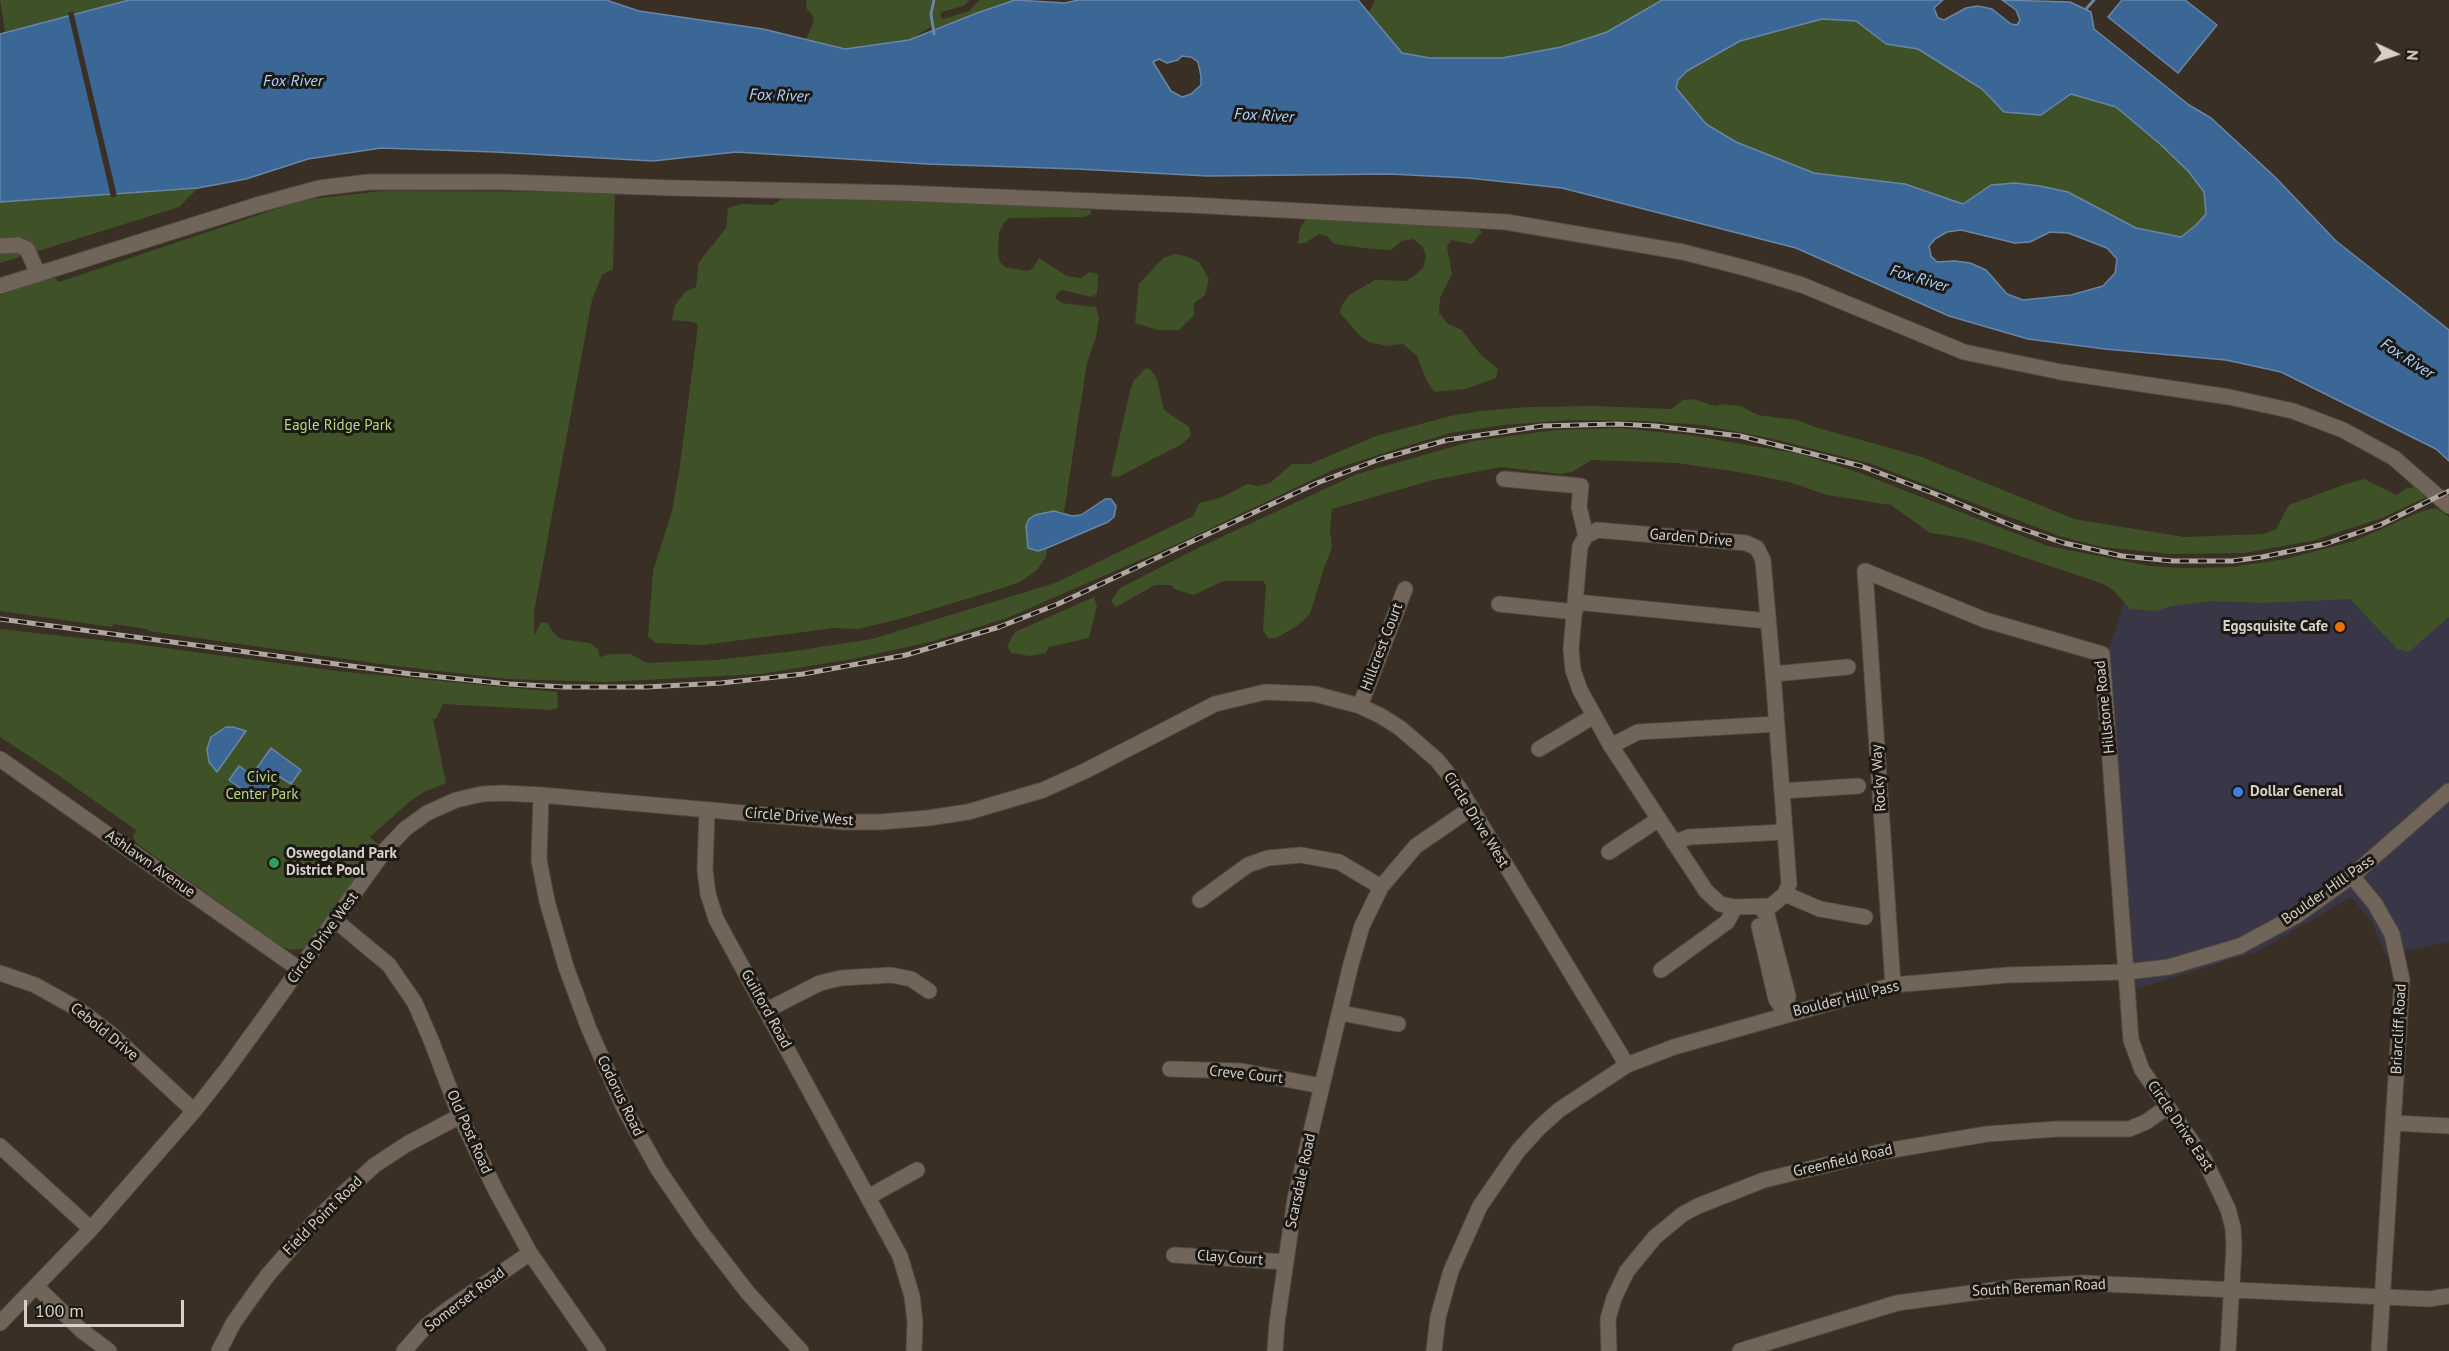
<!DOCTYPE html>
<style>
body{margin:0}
#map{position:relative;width:2449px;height:1351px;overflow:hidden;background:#392f24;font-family:"PT Sans",sans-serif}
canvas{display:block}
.north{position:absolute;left:2365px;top:24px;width:60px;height:60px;-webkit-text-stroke:4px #1c1813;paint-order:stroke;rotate:94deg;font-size:16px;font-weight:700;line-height:24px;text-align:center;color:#d7d0c9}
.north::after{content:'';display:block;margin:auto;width:21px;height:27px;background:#d7d0c9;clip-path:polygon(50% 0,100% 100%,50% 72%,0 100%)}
.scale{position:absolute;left:24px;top:1300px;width:160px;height:27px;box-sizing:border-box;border:3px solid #d7d0c9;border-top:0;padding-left:8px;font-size:18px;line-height:21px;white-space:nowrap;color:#d7d0c9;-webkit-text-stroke:4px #1c1813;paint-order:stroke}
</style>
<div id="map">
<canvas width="2449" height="1351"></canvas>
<div class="north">N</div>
<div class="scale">100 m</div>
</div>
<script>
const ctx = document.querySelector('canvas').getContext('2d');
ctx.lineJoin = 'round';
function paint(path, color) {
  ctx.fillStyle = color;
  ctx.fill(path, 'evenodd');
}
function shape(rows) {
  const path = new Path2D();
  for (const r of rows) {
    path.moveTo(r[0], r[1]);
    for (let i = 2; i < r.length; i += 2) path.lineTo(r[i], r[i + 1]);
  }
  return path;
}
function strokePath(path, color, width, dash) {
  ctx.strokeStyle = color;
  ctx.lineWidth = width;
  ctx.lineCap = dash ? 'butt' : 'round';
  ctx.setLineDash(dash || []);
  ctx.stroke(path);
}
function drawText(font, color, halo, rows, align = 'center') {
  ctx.font = font + ' "PT Sans",sans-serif';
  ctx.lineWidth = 6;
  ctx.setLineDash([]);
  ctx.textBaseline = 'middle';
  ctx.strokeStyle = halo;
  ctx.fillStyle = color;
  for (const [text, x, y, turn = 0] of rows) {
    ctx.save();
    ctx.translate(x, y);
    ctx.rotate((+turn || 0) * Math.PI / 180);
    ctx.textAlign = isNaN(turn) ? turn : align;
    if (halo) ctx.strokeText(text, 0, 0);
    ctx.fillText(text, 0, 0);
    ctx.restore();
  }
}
const commercial = shape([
 [2358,591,2449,610,2449,942,2385,955,2372,922,2351,897,2259,951,2135,989,2129,956,2108,651,2126,596]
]);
const green = shape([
 [0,0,129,0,5,33],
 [806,0,932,0,930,12,931,27,909,40,845,49,806,39,814,22,812,14,807,10],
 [936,0,970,0,963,6,942,12,940,16,943,19,969,11,980,0,1015,0,934,29,932,15],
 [1375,0,1661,0,1607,32,1561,47,1502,58,1430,58,1402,53,1369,12],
 [1822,19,1856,21,1885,44,1918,49,1982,89,2004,112,2041,115,2071,94,2116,107,2160,144,2189,172,2204,192,2206,214,2196,225,2181,237,2136,228,2068,192,1991,185,1963,204,1905,184,1814,173,1736,142,1706,124,1676,89,1678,80,1687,71,1740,41],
 [198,188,179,207,0,263,0,202],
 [382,191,615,192,613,269,602,275,592,300,534,612,534,636,541,622,548,623,552,631,560,639,590,643,598,649,600,657,611,654,630,654,647,663,716,660,794,651,872,639,1055,583,1193,516,1199,503,1220,498,1247,484,1258,486,1270,483,1292,464,1310,464,1376,436,1450,416,1480,411,1528,407,1593,406,1672,409,1683,400,1692,399,1716,406,1721,404,1741,406,1758,415,1797,420,1818,428,1922,457,2074,519,2184,537,2264,534,2276,529,2289,505,2346,484,2364,479,2397,495,2405,489,2418,486,2427,493,2425,498,2382,518,2312,541,2244,553,2171,554,2102,547,2059,536,1872,464,1769,438,1702,425,1645,421,1571,420,1504,425,1450,433,1397,449,1335,469,1184,541,1007,618,934,641,853,659,761,674,605,682,507,679,388,665,148,631,147,629,113,624,112,627,0,611,0,295,50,278,55,278,59,282,303,200],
 [785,197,1014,204,1091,210,1091,214,1085,217,1009,218,1004,223,999,233,998,254,1000,262,1005,267,1027,271,1032,269,1039,258,1067,276,1080,278,1090,272,1098,274,1097,294,1091,297,1063,290,1058,292,1055,298,1062,303,1096,307,1099,318,1096,337,1087,363,1064,512,1054,511,1035,515,1037,551,1047,548,1046,557,1037,570,1020,582,993,591,900,619,858,629,834,628,703,645,656,643,648,637,653,571,672,511,679,472,698,326,694,322,672,320,675,305,686,291,696,287,699,262,726,228,728,208,742,204,773,205],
 [1307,218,1475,225,1482,232,1472,244,1451,240,1447,247,1452,274,1440,298,1439,313,1448,324,1462,330,1480,354,1498,369,1496,378,1466,389,1434,392,1426,379,1417,356,1403,344,1386,346,1369,342,1361,337,1340,313,1341,307,1349,295,1375,280,1406,281,1415,275,1423,268,1426,256,1422,246,1413,239,1402,241,1391,250,1373,249,1334,244,1327,236,1319,234,1305,243,1298,243,1300,228],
 [1174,254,1185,256,1199,262,1209,279,1205,295,1194,303,1194,315,1179,330,1158,330,1135,323,1139,284,1163,258],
 [1146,368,1151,370,1157,379,1164,410,1189,427,1191,435,1182,444,1120,476,1114,477,1111,475,1130,391,1134,380],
 [1619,428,1690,435,1800,454,1860,473,2048,546,2150,566,2185,568,2232,567,2285,559,2354,541,2422,511,2436,508,2449,517,2449,617,2409,652,2397,649,2350,599,2261,603,2212,601,2172,606,2155,611,2130,609,2113,590,2103,584,1988,545,1963,538,1930,533,1891,505,1827,495,1789,482,1744,473,1677,463,1592,460,1572,472,1560,474,1502,467,1433,480,1332,509,1330,530,1332,548,1324,568,1310,614,1297,626,1276,638,1268,638,1263,630,1266,586,1263,581,1223,581,1194,595,1175,589,1171,585,1155,585,1116,607,1111,601,1120,588,1202,546,1357,474,1473,441,1556,430],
 [1094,597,1097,606,1089,638,1049,647,1046,653,1030,656,1011,653,1007,646,1015,632],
 [0,629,136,644,337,671,557,692,558,708,551,710,443,704,436,719,433,719,446,783,424,792,409,802,370,837,379,845,310,943,302,949,291,950,282,947,136,843,133,836,136,830,58,775,0,737]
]);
const water = shape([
 [129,0,606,0,639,11,763,29,845,49,909,40,977,13,1015,0,1065,3,1078,0,1358,0,1402,53,1430,58,1502,58,1561,47,1607,32,1662,0,1943,0,1934,8,1938,18,1944,20,1966,8,1978,6,1992,9,2011,24,2017,25,2020,20,2016,10,2002,0,2070,2,2091,12,2094,29,2189,105,2211,118,2275,177,2336,241,2449,330,2449,461,2436,449,2281,372,2226,360,2105,349,2028,339,1949,316,1796,248,1562,188,1468,178,1390,174,1207,176,1077,169,927,164,736,152,653,161,495,152,381,148,308,159,246,179,198,188,0,202,0,34,129,0],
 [1822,19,1856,21,1886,44,1918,49,1982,89,2004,112,2041,115,2071,94,2116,107,2160,144,2189,172,2204,192,2206,214,2196,225,2181,237,2136,228,2068,192,2040,186,2015,183,1991,185,1963,204,1905,184,1814,173,1736,142,1706,124,1676,88,1678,80,1687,71,1740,41,1822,19],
 [1182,56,1191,57,1198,62,1201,76,1201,85,1191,94,1182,97,1171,91,1153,62,1159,59,1167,63,1178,60,1182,56],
 [1961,230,2015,243,2030,242,2050,232,2068,233,2107,248,2117,259,2115,273,2103,286,2071,295,2023,300,2007,294,1986,270,1970,263,1955,261,1937,262,1931,256,1929,246,1935,239,1947,232,1961,230],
 [2122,0,2185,0,2217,25,2178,73,2108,17,2122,0],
 [1105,499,1111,499,1116,506,1114,517,1108,522,1047,548,1038,551,1028,548,1026,526,1029,519,1035,515,1054,511,1072,516,1081,515,1105,499],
 [226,727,233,727,246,731,217,772,209,762,207,749,211,737,226,727],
 [271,748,301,770,291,784,277,775,258,801,229,780,239,766,252,775,271,748]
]);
const pier = shape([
 [73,11,117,196,114,197,111,197,68,13]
]);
const stream = shape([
 [934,0,931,14,934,34],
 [2086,9,2094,0]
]);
const minor = shape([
 [0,246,18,245,27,249,38,274],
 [0,286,257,205,319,188,369,182,505,182,673,188,902,193,1190,205,1506,222,1683,252,1749,269,1802,285,1964,352,2061,372,2229,397,2293,411,2343,430,2394,458,2449,506],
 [1504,479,1581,486,1579,507,1586,536],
 [1597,530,1746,543,1757,548,1763,560,1773,674,1789,884,1785,894,1771,906,1735,907,1720,904,1706,891,1611,746,1580,690,1573,670,1571,649,1580,546,1586,536,1597,530],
 [1576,602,1768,621],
 [1499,604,1575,612],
 [1773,674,1848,667],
 [1360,706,1405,589],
 [1611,746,1638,732,1777,724],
 [1539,749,1594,716],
 [0,759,299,969],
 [1782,791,1858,786],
 [541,795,539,860,547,901,566,967,589,1029,624,1108,658,1169,701,1232,748,1293,801,1351],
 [707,810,705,870,708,894,716,919,900,1256,912,1296,915,1322,914,1351],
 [1674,843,1689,837,1784,832],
 [1609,852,1659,819],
 [2352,876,2375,904,2392,934,2402,980,2379,1351],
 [1785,894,1820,909,1865,917],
 [1200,900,1248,865,1268,858,1301,855,1339,862,1381,887],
 [1760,907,1767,915,1788,996,1786,1014],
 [336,921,389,965,415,1003,431,1040,460,1116,496,1191,530,1253,598,1351],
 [1759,926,1776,999,1786,1014],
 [1661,970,1727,922,1735,907],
 [0,973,35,985,78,1009,111,1034,194,1111],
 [1893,985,1865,571,1985,620,2102,654,2131,1040,2142,1070,2204,1159,2228,1209,2233,1228,2234,1248,2228,1351],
 [767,1010,820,983,841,978,891,975,911,979,929,991],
 [1341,1013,1398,1024],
 [1170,1069,1241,1071,1322,1086],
 [2394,1123,2449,1126],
 [0,1146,91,1229],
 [870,1196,917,1170],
 [1174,1255,1286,1262],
 [37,1287,81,1330,109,1351],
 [0,1323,91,1229,194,1111,227,1069,386,849,405,829,427,813,456,800,482,794,503,793,541,795,845,822,880,822,928,818,968,812,1043,790,1085,771,1215,704,1265,692,1315,694,1360,706,1381,716,1400,728,1437,760,1459,788,1627,1065],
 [219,1351,234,1322,267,1276,314,1222,346,1191,375,1165,407,1144,460,1116],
 [404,1351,426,1326,447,1310,530,1253],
 [1275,1351,1277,1323,1295,1199,1351,964,1362,926,1381,887,1416,846,1470,809],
 [1434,1351,1438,1317,1451,1271,1480,1206,1518,1151,1539,1128,1559,1110,1627,1065,1674,1047,1893,985,2008,975,2126,972,2169,967,2240,946,2296,916,2352,876,2449,791],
 [1609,1351,1608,1319,1614,1298,1627,1271,1655,1237,1683,1214,1698,1206,1764,1180,1880,1152,1987,1134,2057,1129,2129,1129,2146,1122,2167,1107],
 [1740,1351,1897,1303,2016,1287,2084,1283,2429,1299,2449,1296]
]);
const rail = shape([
 [0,619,411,674,509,684,564,687,646,687,721,683,803,674,906,655,999,627,1058,604,1317,483,1380,459,1447,440,1542,426,1617,424,1655,426,1740,436,1861,466,1933,493,2013,526,2064,543,2122,556,2173,561,2232,561,2262,557,2325,544,2380,525,2449,491]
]);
const markers = [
 [2340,627,6,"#e8710a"],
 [2238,792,6,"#3f7fe0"],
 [274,863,6,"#2e9e5b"]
];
const parkNames = [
 ["Eagle Ridge Park",338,426],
 ["Civic",262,778],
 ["Center Park",262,795]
];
const streetNames = [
 ["Garden Drive",1691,538,5],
 ["Hillcrest Court",1382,647,-69],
 ["Hillstone Road",2105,707,-96],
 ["Rocky Way",1879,778,-94],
 ["Circle Drive West",799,817,4],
 ["Circle Drive West",1476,820,58],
 ["Ashlawn Avenue",150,864,35],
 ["Boulder Hill Pass",2328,890,-35],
 ["Circle Drive West",323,938,-54],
 ["Boulder Hill Pass",1846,999,-14],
 ["Guilford Road",766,1009,61],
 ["Briarcliff Road",2399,1029,-87],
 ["Cebold Drive",104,1032,39],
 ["Creve Court",1246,1075,6],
 ["Codorus Road",620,1096,64],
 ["Circle Drive East",2180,1126,56],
 ["Old Post Road",469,1132,66],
 ["Greenfield Road",1843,1161,-13],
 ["Scarsdale Road",1301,1181,-78],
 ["Field Point Road",323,1216,-45],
 ["Clay Court",1230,1258,4],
 ["South Bereman Road",2039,1288,-3],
 ["Somerset Road",465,1300,-37]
];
const poiNames = [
 ["Eggsquisite Cafe",2328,627,"right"],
 ["Dollar General",2250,792],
 ["Oswegoland Park",286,854],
 ["District Pool",286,871]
];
const waterNames = [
 ["Fox River",293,81],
 ["Fox River",779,96,2],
 ["Fox River",1264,116,3],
 ["Fox River",1919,279,17],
 ["Fox River",2407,359,33]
];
paint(commercial, '#393647');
paint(green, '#3f5126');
paint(water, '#3b6797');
strokePath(water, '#6a86a6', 1.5);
paint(pier, '#392f24');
strokePath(stream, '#6a86a6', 3);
strokePath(minor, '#534b41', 17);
strokePath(minor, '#716559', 15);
strokePath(rail, '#b0a8a0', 5);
strokePath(rail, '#1c1813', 3, [9]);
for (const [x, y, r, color] of markers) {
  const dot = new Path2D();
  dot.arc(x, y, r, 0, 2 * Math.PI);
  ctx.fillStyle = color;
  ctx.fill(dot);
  strokePath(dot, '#1c1813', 2);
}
drawText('15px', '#b5da81', '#1c1813', parkNames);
drawText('15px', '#d7d0c9', '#1c1813', streetNames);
drawText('bold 15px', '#d7d0c9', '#1c1813', poiNames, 'left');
drawText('italic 16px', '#add3ff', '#1c1813', waterNames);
</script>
